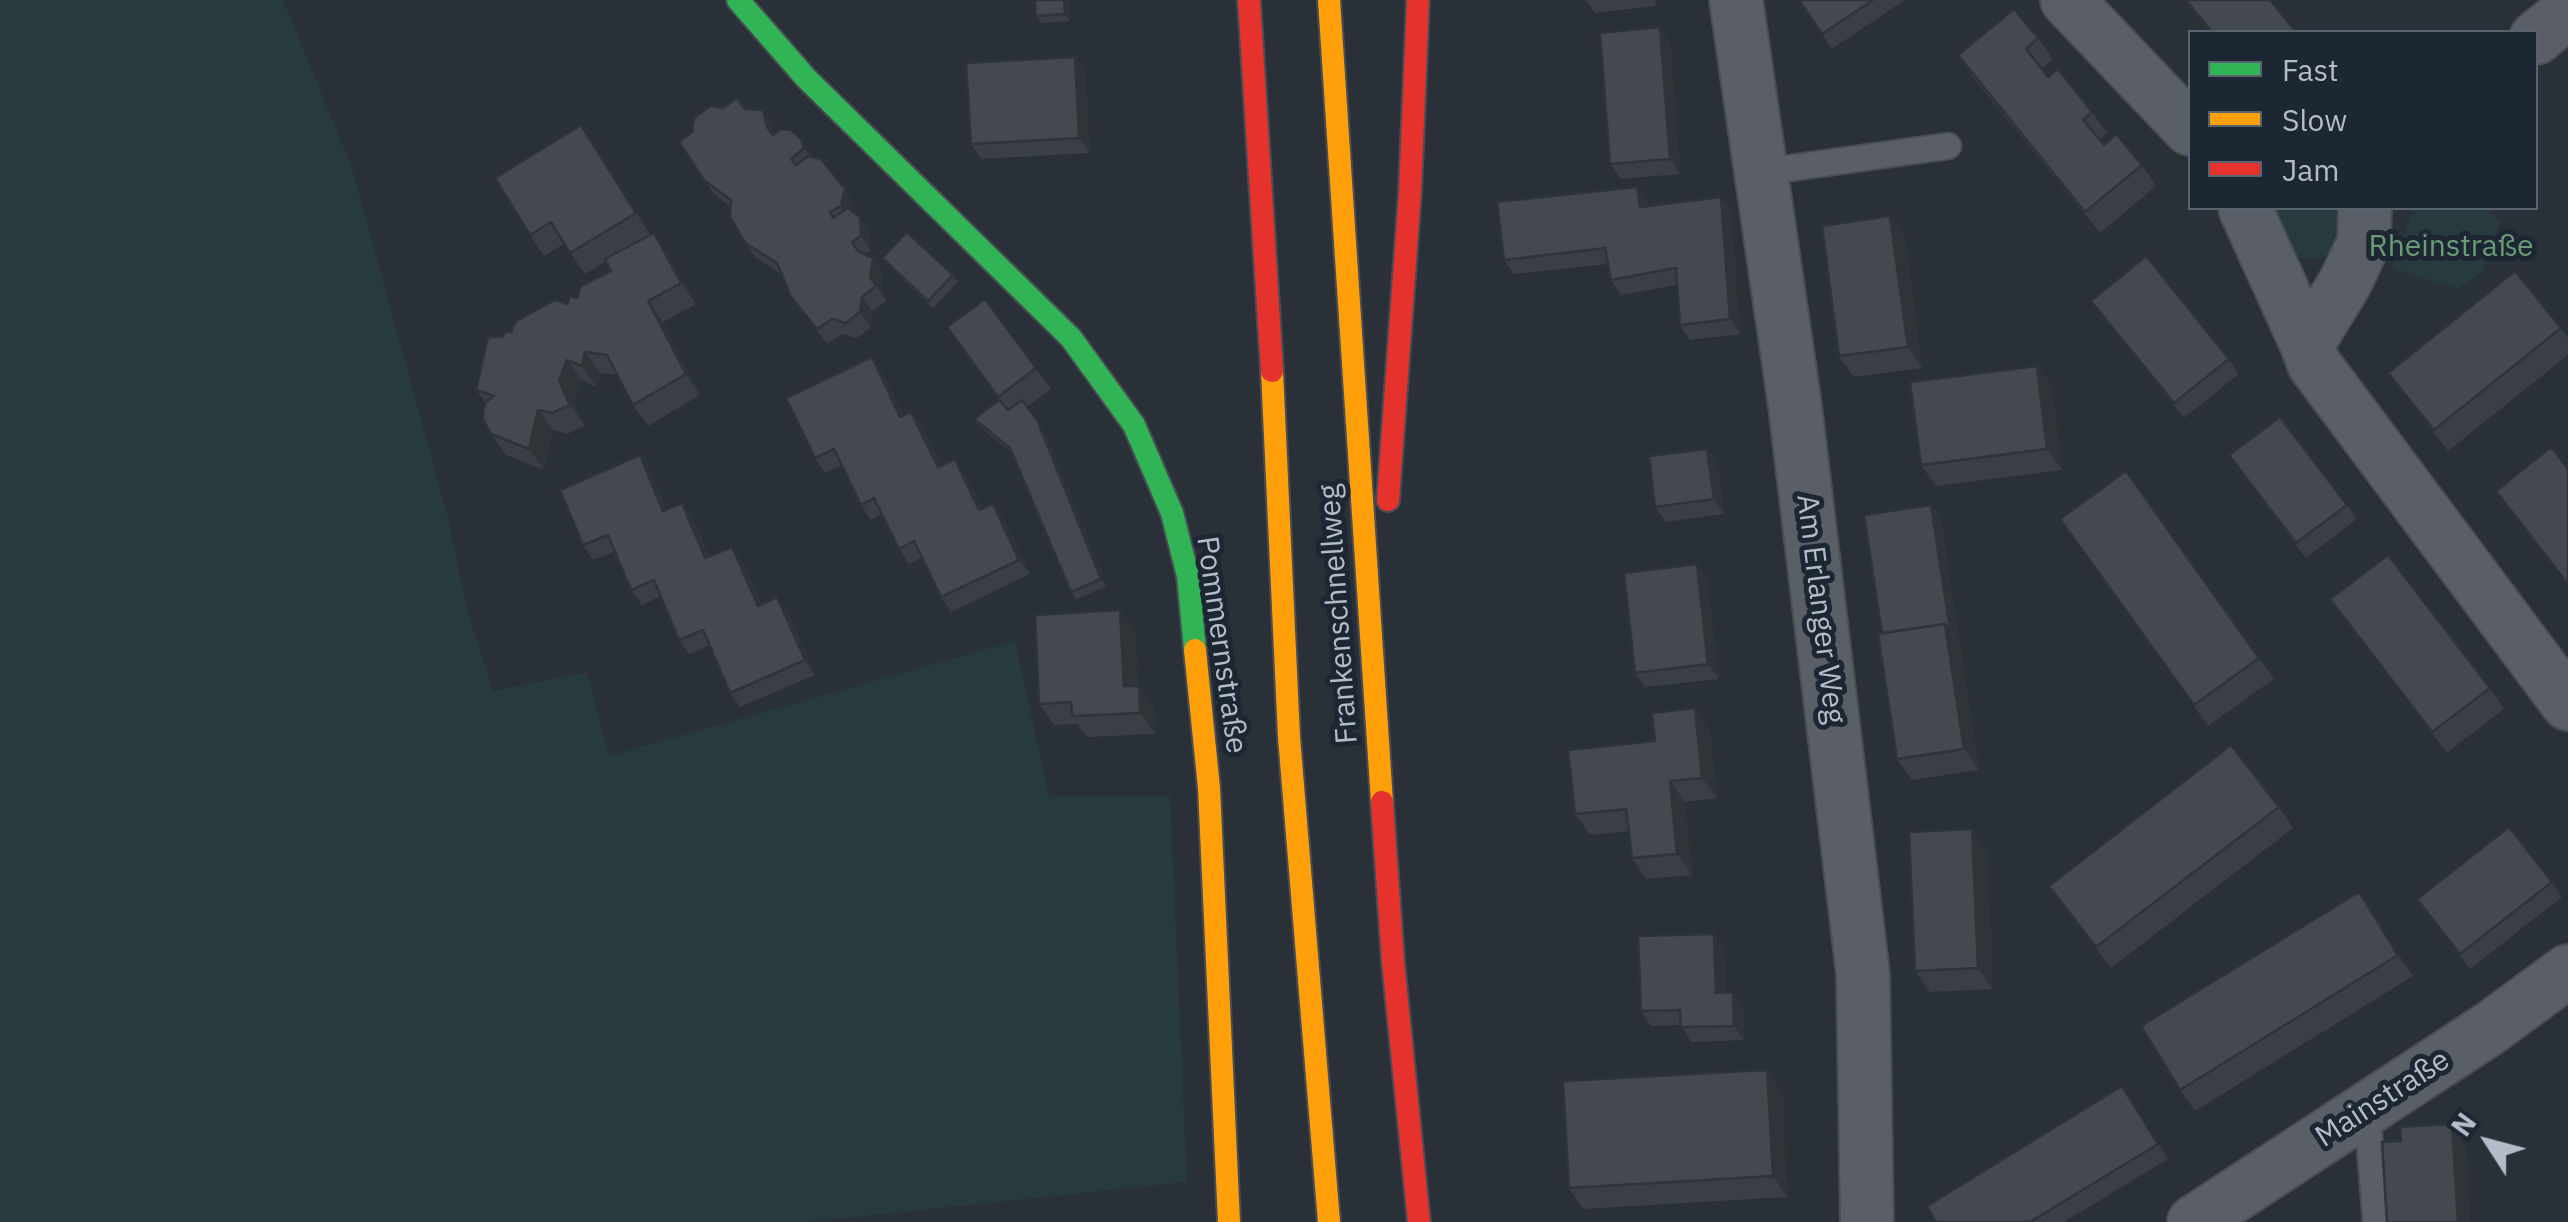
<!DOCTYPE html>
<meta charset="utf-8">
<style>
body{margin:0}
#map{position:relative;width:2568px;height:1222px;overflow:hidden;background:#2a3038;font-family:"IBM Plex Sans",sans-serif}
canvas{display:block}
.legend{position:absolute;left:2188px;top:30px;width:350px;height:180px;box-sizing:border-box;background:#1d2633;border:2px solid #59626f;margin:0;padding:12px 18px;list-style:none;font-size:30px;color:#b4bcc9}
.legend li{display:flex;align-items:center;gap:20px;height:50px}
.legend b{width:50px;border:2px solid #59626f}
.north{position:absolute;left:2438px;top:1092px;width:100px;height:100px;-webkit-text-stroke:8px #1d2633;paint-order:stroke;rotate:306deg;font-size:28px;font-weight:700;line-height:40px;text-align:center;color:#b4bcc9}
.north::after{content:'';display:block;margin:auto;width:35px;height:45px;background:#b4bcc9;clip-path:polygon(50% 0,100% 100%,50% 72%,0 100%)}
</style>
<div id="map">
<canvas width="2568" height="1222"></canvas>
<ul class="legend">
<li><b style="height:12px;background:#30b455"></b>Fast</li>
<li><b style="height:12px;background:#ff9f0a"></b>Slow</li>
<li><b style="height:12px;background:#e5322d"></b>Jam</li>
</ul>
<div class="north">N</div>
</div>
<script>
const ctx = document.querySelector('canvas').getContext('2d');
ctx.lineJoin = 'round';
function paint(path, color) {
  ctx.fillStyle = color;
  ctx.fill(path, 'evenodd');
}
function shape(rows) {
  const path = new Path2D();
  for (const r of rows) {
    path.moveTo(r[0], r[1]);
    for (let i = 2; i < r.length; i += 2) path.lineTo(r[i], r[i + 1]);
  }
  return path;
}
function strokePath(path, color, width, dash) {
  ctx.strokeStyle = color;
  ctx.lineWidth = width;
  ctx.lineCap = dash ? 'butt' : 'round';
  ctx.setLineDash(dash || []);
  ctx.stroke(path);
}
function drawText(font, color, halo, rows, align = 'center') {
  ctx.font = font + ' "IBM Plex Sans",sans-serif';
  ctx.lineWidth = 10;
  ctx.setLineDash([]);
  ctx.textBaseline = 'middle';
  ctx.strokeStyle = halo;
  ctx.fillStyle = color;
  for (const [text, x, y, turn = 0] of rows) {
    ctx.save();
    ctx.translate(x, y);
    ctx.rotate((+turn || 0) * Math.PI / 180);
    ctx.textAlign = isNaN(turn) ? turn : align;
    if (halo) ctx.strokeText(text, 0, 0);
    ctx.fillText(text, 0, 0);
    ctx.restore();
  }
}
const green = shape([
 [0,0,283,0,351,165,448,518,467,610,493,691,587,672,609,756,1015,641,1049,796,1170,796,1187,1182,808,1222,0,1222],
 [2274,208,2347,208,2334,252,2322,258,2296,258,2271,215],
 [2414,208,2488,208,2500,222,2484,270,2458,289,2392,268]
]);
const lane = shape([
 [1762,172,1948,146],
 [2367,1110,2376,1222]
]);
const street = shape([
 [1736,0,1795,406,1863,974,1867,1222],
 [2067,0,2190,129],
 [2536,38,2568,12],
 [2245,208,2307,345,2346,281,2364,242,2365,208],
 [2307,345,2314,364,2568,704],
 [2194,1222,2489,1029,2568,971]
]);
const fast = shape([
 [738,0,806,78,1071,338,1134,425,1172,513,1188,576,1195,650]
]);
const slow = shape([
 [1329,0,1382,802],
 [1272,371,1289,737,1329,1222],
 [1195,650,1209,788,1229,1222]
]);
const jam = shape([
 [1249,0,1272,371],
 [1388,500,1410,192,1418,0],
 [1382,802,1393,961,1419,1222]
]);
const wall = shape([
 [1069,0,1070,21,1041,23,1036,16],
 [1586,0,1655,0,1656,6,1595,13],
 [1799,0,1905,0,1832,49],
 [2184,0,2270,0,2296,32,2210,32],
 [2038,38,2053,59,2042,69,2048,77,2092,112,2107,133,2099,140,2104,145,2142,165,2156,186,2100,233,1972,76,1958,55],
 [1670,42,1680,174,1621,179,1610,164],
 [1075,57,1085,71,1090,153,981,159,971,144],
 [745,109,773,125,775,134,781,129,812,153,813,157,855,204,853,212,870,232,871,251,866,254,873,258,883,273,880,291,887,301,872,311,871,327,857,338,842,334,827,344,791,297,781,274,756,258,745,243,731,207,714,194,679,142],
 [596,146,650,234,668,254,696,304,663,322,700,395,648,426,633,405,618,375,600,373,596,387,582,380,573,402,585,426,567,434,553,430,544,470,506,455,491,434,486,403,476,390,502,337,568,304,611,271,606,261,585,274,564,244,544,256,530,235],
 [1721,197,1731,211,1740,334,1690,340,1680,325,1677,285,1621,295,1611,280,1608,264,1514,274,1504,260,1648,201,1648,206],
 [1890,216,1905,237,1922,368,1854,377,1839,356],
 [882,258,953,275,958,282,933,308,887,265],
 [985,299,1051,389,1027,407,1042,428,1106,586,1076,600,1071,592,1012,453,979,426,974,419,999,400,947,327],
 [2091,301,2229,359,2239,374,2184,418],
 [2561,328,2568,338,2568,355,2448,451,2388,373],
 [2037,366,2052,387,2062,470,1936,486,1921,465],
 [882,372,903,416,922,426,941,466,965,474,982,508,993,504,1003,518,1030,574,951,612,941,597,922,557,909,564,899,549,882,514,871,520,861,505,842,465,825,473,815,458],
 [1707,449,1718,464,1724,514,1666,522,1655,507],
 [640,455,650,470,666,510,692,517,709,557,742,561,761,604,777,597,788,612,815,675,740,707,730,693,709,646,689,654,679,640,661,596,642,605,631,590,615,551,593,560,583,545],
 [2568,469,2568,586,2496,491],
 [2239,470,2347,505,2357,519,2306,558],
 [2126,471,2274,679,2208,726,2060,519],
 [1931,505,1941,520,1979,770,1912,780,1897,759,1882,633],
 [1697,564,1707,579,1719,679,1645,687,1635,673],
 [2330,599,2490,688,2504,709,2447,753],
 [1120,610,1135,631,1138,686,1154,707,1155,734,1087,737,1077,724,1054,725,1039,704],
 [1710,729,1717,798,1685,802,1692,875,1646,879,1632,858,1629,831,1590,835,1575,814,1655,741],
 [2279,807,2293,828,2111,968,2049,886],
 [1987,850,1993,989,1930,992,1915,971],
 [2552,882,2562,897,2470,969,2417,899],
 [2359,892,2413,976,2195,1111,2180,1090],
 [1714,934,1724,948,1726,992,1743,1007,1744,1040,1691,1042,1681,1025,1651,1026,1641,1011],
 [1782,1091,1787,1197,1583,1209,1569,1188],
 [2132,1101,2168,1159,2064,1222,1936,1222]
]);
const shadedWall = shape([
 [1064,0,1069,0,1070,21,1065,14],
 [1660,27,1670,42,1680,174,1670,159],
 [1075,57,1085,71,1090,153,1079,138],
 [763,110,773,125,777,142,767,127],
 [581,125,596,146,650,234,636,213],
 [801,139,812,153,815,163,804,148],
 [1637,187,1648,201,1650,222,1640,207],
 [845,189,855,204,851,220,841,206],
 [1721,197,1731,211,1740,334,1730,319],
 [1890,216,1905,237,1922,368,1908,347],
 [860,217,870,232,871,251,861,236],
 [654,233,668,254,696,304,681,283],
 [873,258,883,273,880,291,870,277],
 [862,297,872,311,871,327,860,312],
 [648,301,663,322,700,395,686,374],
 [585,352,600,373,596,387,582,366],
 [872,357,882,372,910,432,900,417],
 [567,360,582,380,573,402,585,426,570,405,559,381],
 [2037,366,2052,387,2062,470,2047,449],
 [538,410,553,430,544,470,529,449],
 [911,412,922,426,948,482,938,467],
 [1037,420,1042,428,1106,586,1101,579],
 [1707,449,1718,464,1724,514,1714,499],
 [640,455,650,470,673,526,663,511],
 [955,459,965,474,990,524,979,510],
 [682,503,692,517,715,573,705,558],
 [993,504,1003,518,1030,574,1019,560],
 [1931,505,1941,520,1979,770,1964,749,1945,624],
 [732,547,742,561,768,621,758,606],
 [1697,564,1707,579,1719,679,1708,664],
 [777,597,788,612,815,675,805,660],
 [1120,610,1135,631,1139,707,1124,686],
 [1139,686,1154,707,1155,734,1140,713],
 [1695,708,1710,729,1717,798,1702,778],
 [1670,781,1685,802,1692,875,1677,854],
 [1972,829,1987,850,1993,989,1978,968],
 [2359,892,2374,913,2413,976,2398,955],
 [1714,934,1724,948,1726,1007,1716,993],
 [1733,992,1743,1007,1744,1040,1734,1026],
 [1767,1070,1782,1091,1787,1197,1773,1176],
 [2452,1124,2466,1145,2471,1222,2458,1222]
]);
const building = shape([
 [1035,0,1064,0,1065,14,1036,16,1035,0],
 [1799,0,1873,0,1822,34,1799,0],
 [2186,0,2270,0,2296,32,2212,32,2186,0],
 [2014,9,2038,38,2026,49,2048,77,2058,69,2092,112,2083,120,2104,145,2116,134,2142,165,2085,212,1958,55,2014,9],
 [1660,27,1670,159,1610,164,1600,33,1660,27],
 [1075,57,1079,138,971,144,966,63,1075,57],
 [737,98,745,109,763,110,767,127,773,135,781,129,791,130,801,139,804,148,791,159,796,165,808,156,821,159,845,189,841,206,830,212,833,218,848,208,860,217,861,236,852,242,858,251,873,258,870,277,876,286,862,297,860,312,846,323,832,319,817,329,791,297,777,263,745,243,730,216,731,200,704,180,679,142,692,132,694,118,710,106,723,108,737,98],
 [581,125,636,213,570,253,551,222,530,235,495,178,581,125],
 [1637,187,1640,207,1721,197,1730,319,1680,325,1676,268,1611,280,1605,248,1504,260,1497,202,1637,187],
 [1890,216,1908,347,1839,356,1822,226,1890,216],
 [907,232,953,275,928,301,882,258,907,232],
 [654,233,681,283,648,301,686,374,633,405,607,355,585,352,582,366,567,360,559,381,570,405,552,413,538,410,529,449,491,434,483,419,483,411,486,402,494,396,476,390,488,337,502,337,505,332,511,332,516,321,555,300,568,304,569,296,577,298,581,286,611,271,605,259,654,233],
 [2146,256,2229,359,2174,403,2091,301,2146,256],
 [2515,271,2561,328,2434,430,2388,373,2515,271],
 [985,299,1036,368,998,397,947,327,985,299],
 [872,357,900,417,911,412,938,467,955,459,979,510,993,504,1019,560,941,597,914,541,899,549,874,498,861,505,834,449,815,458,786,398,872,357],
 [2037,366,2047,449,1921,465,1910,382,2037,366],
 [999,400,1008,410,1022,400,1037,420,1101,579,1071,592,1010,448,974,419,999,400],
 [2280,417,2347,505,2296,543,2229,455,2280,417],
 [2551,447,2568,469,2568,584,2496,491,2551,447],
 [1707,449,1714,499,1655,507,1649,456,1707,449],
 [640,455,663,511,682,503,705,558,732,547,758,606,777,597,805,660,730,693,703,630,679,640,654,580,631,590,608,535,583,545,560,490,640,455],
 [2126,471,2259,658,2194,705,2060,519,2126,471],
 [1931,505,1950,630,1945,624,1882,633,1864,515,1931,505],
 [2388,555,2490,688,2432,732,2330,599,2388,555],
 [1697,564,1708,664,1635,673,1624,573,1697,564],
 [1120,610,1124,686,1139,686,1140,713,1072,716,1071,702,1039,704,1035,615,1120,610],
 [1945,624,1964,749,1897,759,1878,634,1945,624],
 [1695,708,1702,778,1670,781,1677,854,1632,858,1626,809,1575,814,1568,750,1655,741,1652,713,1695,708],
 [2231,745,2279,807,2096,947,2049,886,2231,745],
 [2509,827,2552,882,2460,954,2417,899,2509,827],
 [1972,829,1978,968,1915,971,1909,832,1972,829],
 [2359,892,2398,955,2180,1090,2141,1026,2359,892],
 [1714,934,1716,993,1733,992,1734,1026,1681,1027,1680,1010,1641,1011,1638,936,1714,934],
 [1767,1070,1773,1176,1569,1188,1563,1081,1767,1070],
 [2122,1086,2158,1144,2030,1222,1936,1222,1927,1206,2122,1086],
 [2452,1124,2458,1222,2387,1222,2382,1142,2401,1141,2400,1127,2452,1124]
]);
const parkNames = [
 ["Rheinstraße",2451,247]
];
const streetNames = [
 ["Am Erlanger Weg",1820,609,83],
 ["Frankenschnellweg",1339,614,-94],
 ["Pommernstraße",1221,645,82],
 ["Mainstraße",2383,1099,-33]
];
paint(green, '#273a3e');
strokePath(lane, '#484c53', 29);
strokePath(street, '#484c53', 56);
strokePath(fast, '#484c53', 26);
strokePath(slow, '#484c53', 26);
strokePath(jam, '#484c53', 26);
strokePath(lane, '#5a5e66', 25);
strokePath(street, '#5a5e66', 52);
strokePath(fast, '#30b455', 22);
strokePath(slow, '#ff9f0a', 22);
strokePath(jam, '#e5322d', 22);
paint(wall, '#3a3f45');
paint(shadedWall, '#303338');
paint(building, '#444950');
strokePath(building, '#303338', 2.5);
drawText('30px', '#6b9a76', '#1d2633', parkNames);
drawText('30px', '#b4bcc9', '#1d2633', streetNames);
</script>
